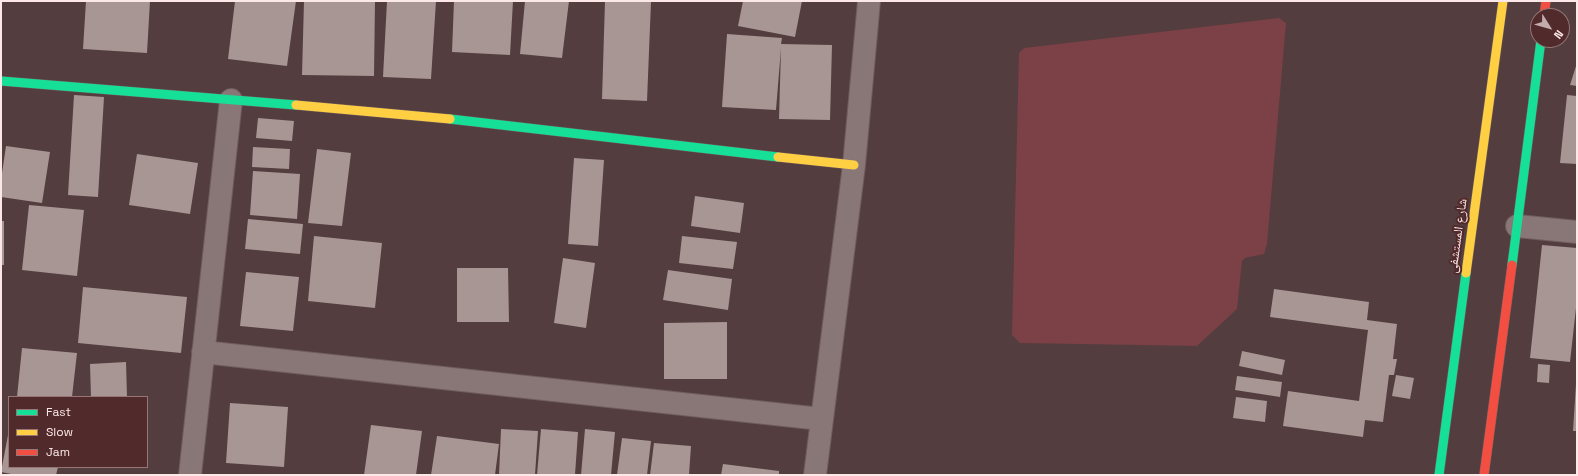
<!DOCTYPE html>
<meta charset="utf-8">
<style>
body{margin:0}
#map{position:relative;width:1578px;height:476px;overflow:hidden;background:#533d3e;font-family:"Space Grotesk",sans-serif}
canvas{display:block}
.frame{position:absolute;inset:0;border:2px solid #fde8e8;pointer-events:none}
.legend{position:absolute;left:8px;top:396px;width:140px;height:72px;box-sizing:border-box;background:#512a2c;border:1px solid #967677;margin:0;padding:5px 7px;list-style:none;font-size:12px;color:#fde8e8}
.legend li{display:flex;align-items:center;gap:8px;height:20px}
.legend b{width:20px;border:1px solid #967677}
.north{position:absolute;left:1530px;top:8px;width:40px;height:40px;box-sizing:border-box;background:#512a2c;border:1px solid #967677;border-radius:50%;rotate:127deg;font-size:11px;font-weight:700;line-height:16px;text-align:center;color:#fde8e8}
.north::after{content:'';display:block;margin:auto;width:14px;height:18px;background:#c2acac;clip-path:polygon(50% 0,100% 100%,50% 72%,0 100%)}
</style>
<div id="map">
<canvas width="1578" height="476"></canvas>
<div class="frame"></div>
<ul class="legend">
<li><b style="height:5px;background:#16e098"></b>Fast</li>
<li><b style="height:5px;background:#ffcf43"></b>Slow</li>
<li><b style="height:5px;background:#f24e42"></b>Jam</li>
</ul>
<div class="north">N</div>
</div>
<script>
const ctx = document.querySelector('canvas').getContext('2d');
ctx.lineJoin = 'round';
function paint(path, color) {
  ctx.fillStyle = color;
  ctx.fill(path, 'evenodd');
}
function shape(rows) {
  const path = new Path2D();
  for (const r of rows) {
    path.moveTo(r[0], r[1]);
    for (let i = 2; i < r.length; i += 2) path.lineTo(r[i], r[i + 1]);
  }
  return path;
}
function strokePath(path, color, width, dash) {
  ctx.strokeStyle = color;
  ctx.lineWidth = width;
  ctx.lineCap = dash ? 'butt' : 'round';
  ctx.setLineDash(dash || []);
  ctx.stroke(path);
}
function drawText(font, color, halo, rows, align = 'center') {
  ctx.font = font + ' "Space Grotesk","Noto Naskh Arabic",sans-serif';
  ctx.lineWidth = 4;
  ctx.setLineDash([]);
  ctx.textBaseline = 'middle';
  ctx.strokeStyle = halo;
  ctx.fillStyle = color;
  for (const [text, x, y, turn = 0] of rows) {
    ctx.save();
    ctx.translate(x, y);
    ctx.rotate((+turn || 0) * Math.PI / 180);
    ctx.textAlign = isNaN(turn) ? turn : align;
    if (halo) ctx.strokeText(text, 0, 0);
    ctx.fillText(text, 0, 0);
    ctx.restore();
  }
}
const green = shape([
 [1279,18,1286,23,1267,244,1264,254,1245,258,1242,261,1237,309,1197,346,1020,343,1012,335,1019,53,1024,48]
]);
const building = shape([
 [86,1,150,1,147,53,83,49],
 [235,1,296,1,287,66,228,59],
 [304,1,375,1,374,76,302,75],
 [387,1,436,1,431,79,383,77],
 [454,1,513,1,510,55,452,52],
 [525,1,569,1,562,58,520,54],
 [605,1,651,2,647,101,602,99],
 [743,1,802,1,795,37,738,26],
 [727,34,782,38,781,44,832,45,830,120,779,119,781,48,776,110,722,107],
 [1577,63,1577,86,1570,85],
 [74,95,104,97,98,197,68,195],
 [1567,95,1577,96,1577,164,1560,163],
 [258,118,294,121,292,141,256,138],
 [6,146,50,152,42,203,1,197,1,180],
 [253,147,290,149,289,169,252,167],
 [317,149,351,153,342,226,308,223],
 [137,154,198,163,190,214,129,205],
 [574,158,604,160,598,246,568,244],
 [253,171,300,174,297,219,250,215],
 [695,196,744,203,740,233,691,226],
 [29,205,84,210,77,276,22,270],
 [248,219,303,224,300,254,245,249],
 [1,221,4,221,4,265,1,265],
 [314,236,382,243,375,308,308,301],
 [682,236,737,242,733,269,679,263],
 [1542,245,1577,248,1577,299,1570,362,1530,358],
 [563,258,595,263,586,328,554,323],
 [457,268,508,268,509,322,457,322],
 [668,270,732,279,728,310,663,300],
 [246,272,299,277,293,331,240,326],
 [83,287,187,297,181,353,78,343],
 [1274,289,1369,302,1367,320,1397,324,1393,359,1397,359,1394,375,1389,375,1383,422,1365,420,1363,437,1283,426,1288,391,1359,401,1368,330,1270,317],
 [727,322,727,379,664,379,664,323],
 [22,348,77,353,72,397,17,397],
 [1242,351,1285,360,1282,375,1239,366],
 [126,362,127,397,91,397,90,364],
 [1538,364,1550,365,1549,383,1537,382],
 [1396,375,1414,378,1410,399,1392,396],
 [1237,376,1282,382,1280,397,1235,390],
 [1576,384,1577,384,1577,431,1573,431],
 [1236,397,1267,401,1265,422,1233,418],
 [230,403,288,407,284,467,226,463],
 [371,425,422,431,416,475,364,475],
 [501,429,538,431,535,475,499,475],
 [541,429,578,432,575,475,537,475],
 [585,429,615,432,611,475,581,475],
 [8,435,9,467,58,467,56,475,16,475,1,472],
 [437,436,499,444,495,475,431,475],
 [622,438,651,441,647,475,617,475],
 [654,443,691,446,689,475,650,475],
 [723,464,779,471,779,475,721,475]
]);
const street = shape([
 [1517,226,1577,232],
 [203,352,821,419],
 [190,475,231,100],
 [815,475,854,165,869,1]
]);
const fast = shape([
 [1,81,296,105],
 [450,119,778,157],
 [1512,265,1541,40],
 [1439,475,1466,273]
]);
const slow = shape([
 [296,105,450,119],
 [778,157,854,165],
 [1466,273,1503,1]
]);
const jam = shape([
 [1544,16,1546,1],
 [1484,475,1512,265]
]);
const streetNames = [
 ["شارع المستشفى",1458,236,-82]
];
paint(green, '#7b4146');
paint(building, '#a79694');
strokePath(street, '#6f5c5d', 24);
strokePath(fast, '#6f5c5d', 10);
strokePath(slow, '#6f5c5d', 10);
strokePath(jam, '#6f5c5d', 10);
strokePath(street, '#897677', 22);
strokePath(fast, '#16e098', 9);
strokePath(slow, '#ffcf43', 9);
strokePath(jam, '#f24e42', 9);
drawText('13px', '#fde8e8', '#512a2c', streetNames);
</script>
